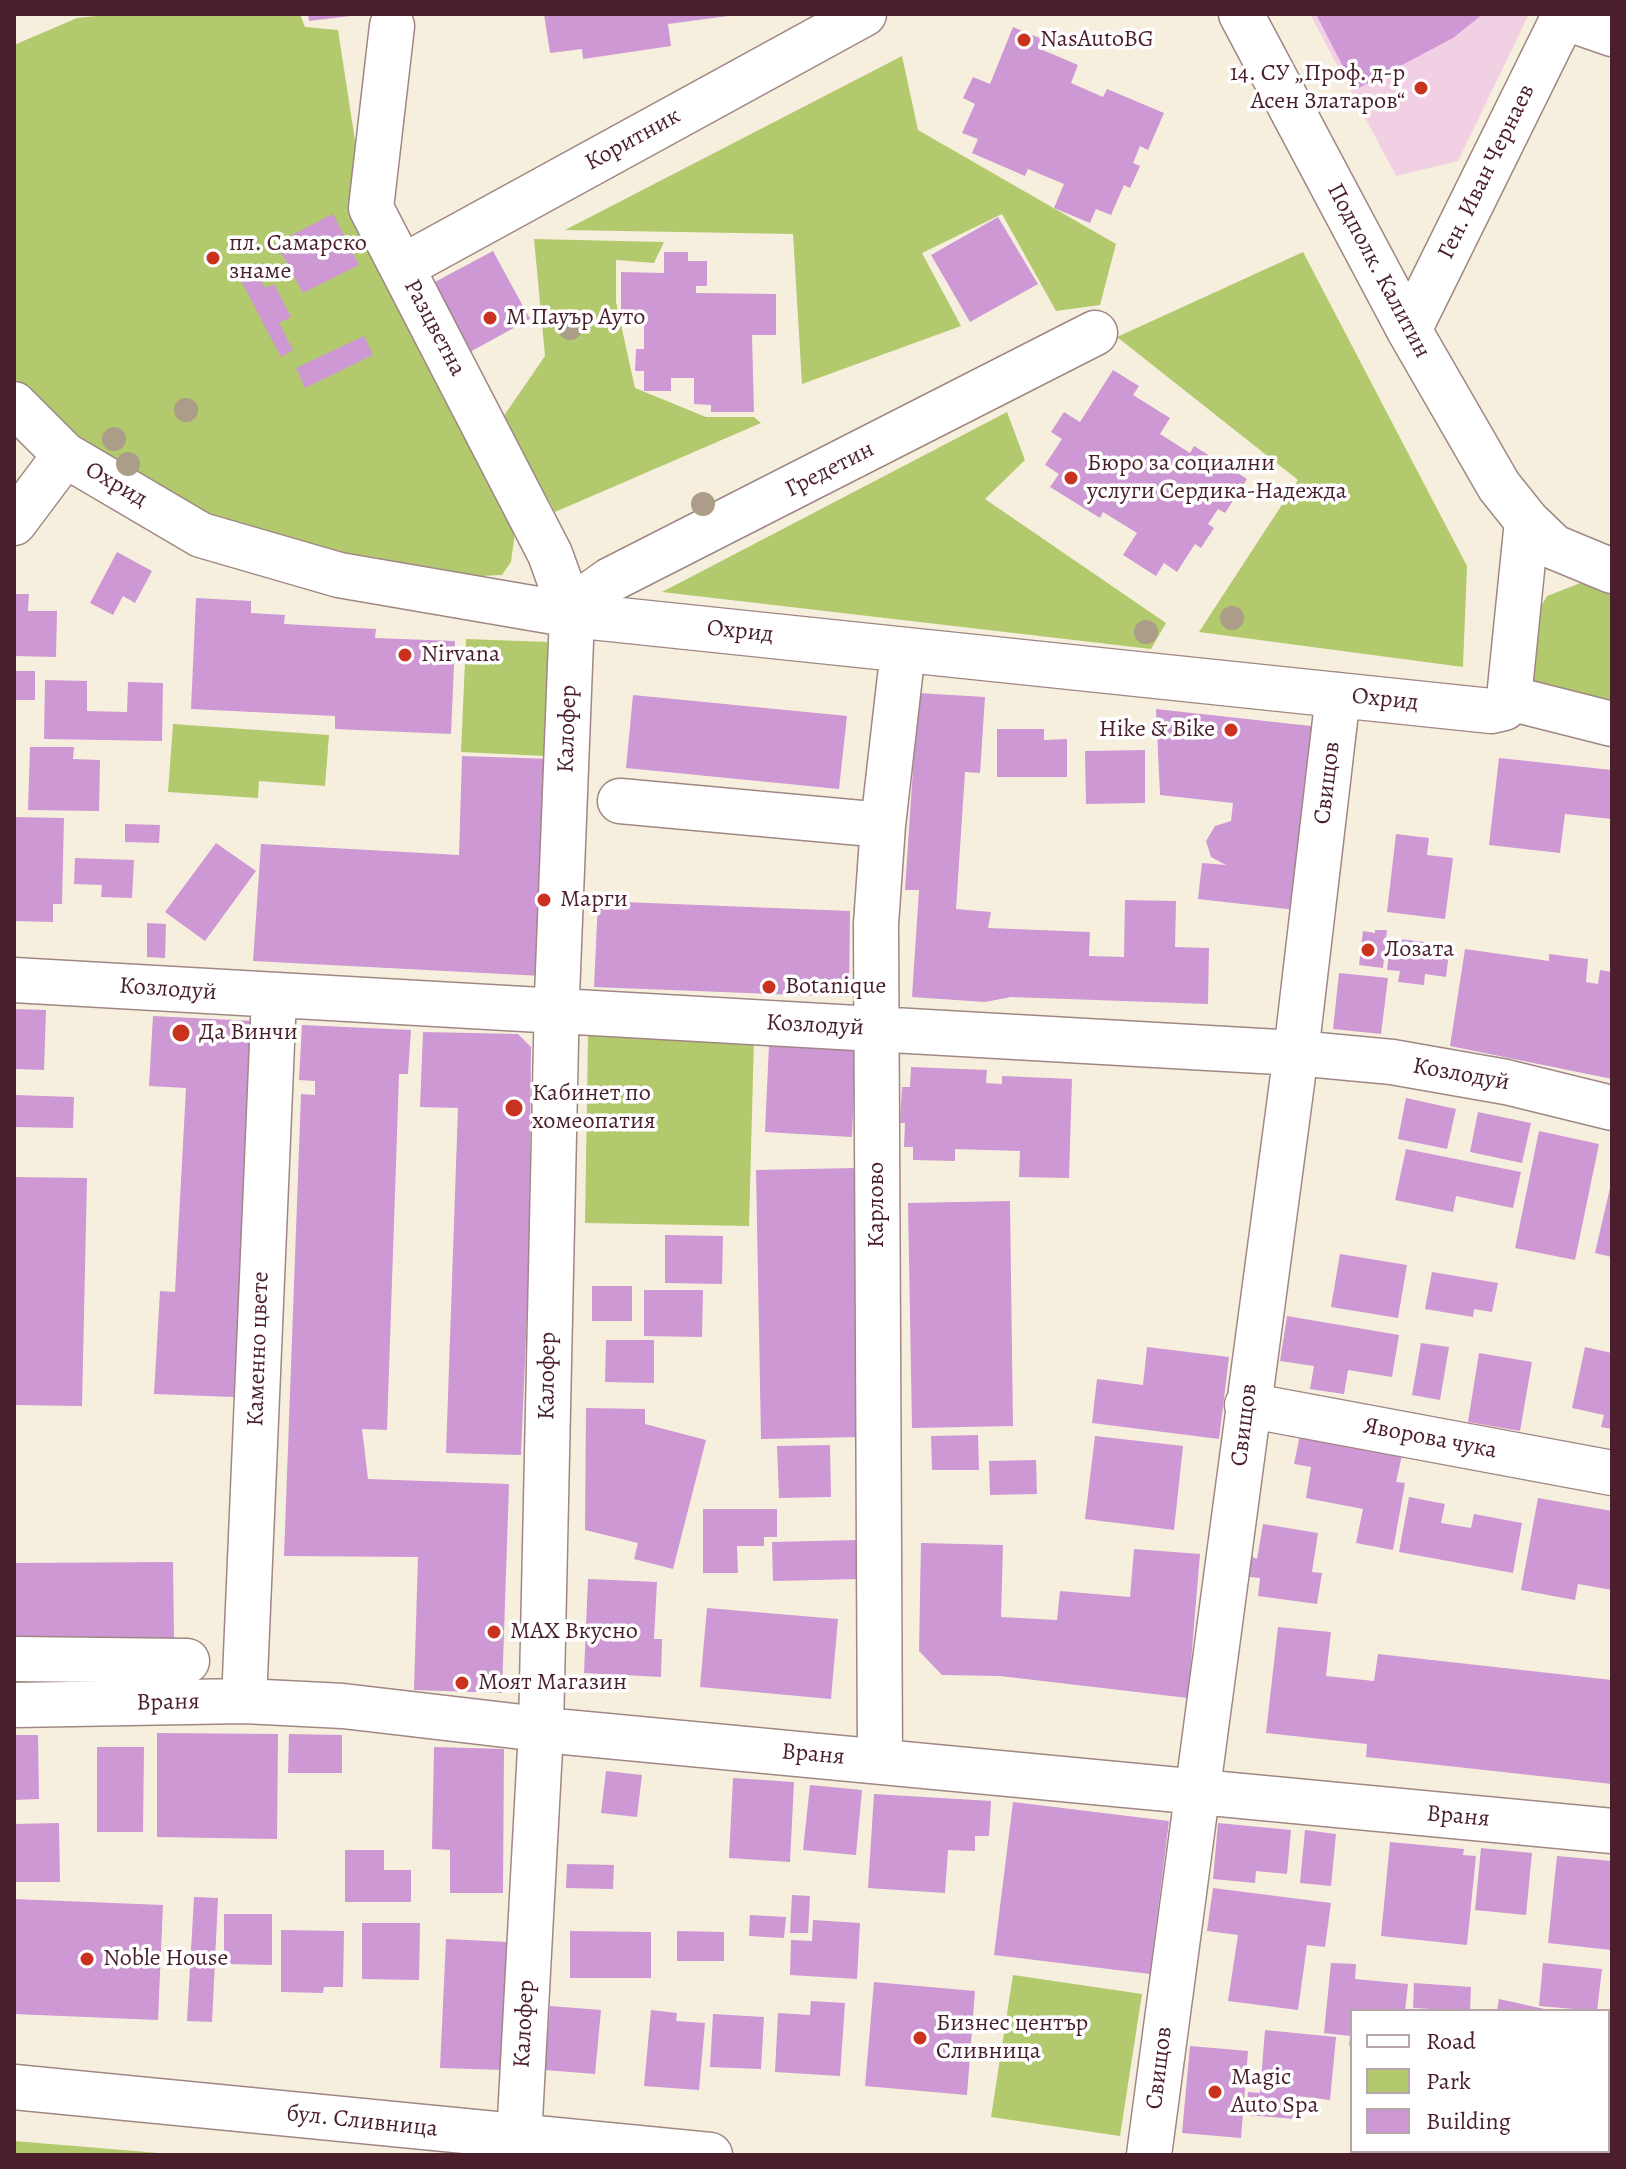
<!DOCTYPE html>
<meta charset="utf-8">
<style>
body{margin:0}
#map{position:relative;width:1626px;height:2169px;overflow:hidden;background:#f7efde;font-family:Alegreya,serif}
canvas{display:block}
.frame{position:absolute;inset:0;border:16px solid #4a1f2b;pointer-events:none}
.legend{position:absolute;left:1350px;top:2009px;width:260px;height:144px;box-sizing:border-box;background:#fff;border:2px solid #b7a5aa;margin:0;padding:10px 14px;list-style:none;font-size:24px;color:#4a1f2b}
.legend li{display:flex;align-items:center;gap:16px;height:40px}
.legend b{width:40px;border:2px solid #b7a5aa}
</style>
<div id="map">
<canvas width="1626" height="2169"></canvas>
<div class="frame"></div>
<ul class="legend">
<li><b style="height:10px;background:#fff"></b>Road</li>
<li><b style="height:22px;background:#b3c96d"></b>Park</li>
<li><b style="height:22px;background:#cd98d4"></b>Building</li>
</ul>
</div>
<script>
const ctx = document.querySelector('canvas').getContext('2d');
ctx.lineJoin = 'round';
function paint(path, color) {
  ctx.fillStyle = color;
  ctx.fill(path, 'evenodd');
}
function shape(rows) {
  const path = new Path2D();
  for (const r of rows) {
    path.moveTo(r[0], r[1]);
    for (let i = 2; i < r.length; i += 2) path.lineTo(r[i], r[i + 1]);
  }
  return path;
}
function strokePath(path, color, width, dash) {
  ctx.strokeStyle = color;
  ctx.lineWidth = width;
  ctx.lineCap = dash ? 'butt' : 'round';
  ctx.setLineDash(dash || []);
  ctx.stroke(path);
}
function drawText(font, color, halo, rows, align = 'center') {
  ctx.font = font + ' Alegreya,serif';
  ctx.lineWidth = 7;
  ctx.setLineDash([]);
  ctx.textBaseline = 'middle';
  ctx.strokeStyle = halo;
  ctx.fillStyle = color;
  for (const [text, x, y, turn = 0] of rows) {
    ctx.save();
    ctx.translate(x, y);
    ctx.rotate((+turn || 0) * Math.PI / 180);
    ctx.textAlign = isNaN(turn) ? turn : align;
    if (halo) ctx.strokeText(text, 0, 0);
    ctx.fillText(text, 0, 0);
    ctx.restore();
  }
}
const built = shape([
 [1310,14,1529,14,1458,161,1396,176]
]);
const green = shape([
 [116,14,300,14,305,27,338,30,366,212,515,533,511,562,502,575,481,576,367,556,326,553,177,502,98,457,14,378,14,45,77,18],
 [902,56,918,130,1116,244,1100,305,1056,311,1002,214,922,253,961,326,802,384,793,234,565,230],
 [534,239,664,242,654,263,616,260,616,302,635,388,706,417,754,417,761,423,555,512,503,417,545,356],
 [1303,252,1467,566,1463,667,1199,632,1298,480,1117,337],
 [1007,412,1025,460,985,499,1166,623,1151,649,662,592],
 [1583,582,1612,590,1612,724,1515,695,1528,629,1547,596],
 [466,639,548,642,545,756,461,752],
 [173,724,329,735,325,786,259,781,258,798,168,792],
 [588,1035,754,1038,749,1226,585,1223],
 [1013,1975,1142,1994,1120,2136,991,2117],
 [14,2141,183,2155,14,2155]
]);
const building = shape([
 [308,14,349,14,350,16,309,21],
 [544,14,728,14,728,16,668,24,671,46,583,59,582,49,550,53],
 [1316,14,1483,14,1453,38,1355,90],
 [1013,27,1042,39,1038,48,1078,65,1071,83,1103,97,1107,89,1164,113,1148,150,1140,146,1133,163,1140,166,1130,188,1124,185,1111,215,1096,209,1090,223,1054,208,1064,184,1028,169,1025,176,972,153,978,139,962,133,975,104,963,98,973,77,990,84],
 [333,214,359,265,303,293,276,243],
 [998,217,1038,284,970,322,931,255],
 [493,251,530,319,470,352,433,283],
 [664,252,688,252,688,261,707,261,707,286,696,286,696,293,776,294,776,335,752,335,754,412,711,412,711,405,694,404,694,378,671,378,671,391,644,391,644,371,635,371,636,349,644,349,644,311,621,311,621,272,664,273],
 [256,271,265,288,274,284,291,317,279,323,293,350,281,357,240,279],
 [364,336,373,355,305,388,296,368],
 [1113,370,1139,386,1133,395,1170,418,1160,434,1190,453,1194,446,1247,479,1225,513,1218,509,1208,524,1214,528,1201,548,1195,544,1177,572,1164,563,1156,576,1123,555,1137,533,1103,512,1100,518,1050,487,1059,474,1045,465,1062,439,1051,432,1064,412,1080,422],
 [117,552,152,571,135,603,123,596,113,615,90,603],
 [14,594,29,594,28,611,57,611,56,657,14,656],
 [196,598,251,601,251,613,285,615,284,624,376,629,375,638,455,641,451,734,335,729,335,716,191,709],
 [14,671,35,671,35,700,14,700],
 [45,680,87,681,87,711,127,712,128,682,163,683,162,741,44,739],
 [918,693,985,697,980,773,965,772,956,909,991,912,988,928,1090,932,1089,956,1124,957,1125,900,1176,901,1175,947,1209,948,1208,1004,1011,997,985,1002,912,997,919,890,905,890],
 [633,695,847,716,839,789,626,768],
 [1156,709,1329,728,1296,910,1198,899,1202,863,1226,865,1211,857,1206,841,1215,826,1231,821,1233,803,1160,795],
 [997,729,1044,729,1044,740,1067,739,1067,777,997,777],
 [30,747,74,747,73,759,100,760,99,811,28,810],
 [1145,750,1145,803,1086,804,1085,751],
 [462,756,553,759,542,976,253,961,261,844,459,855],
 [1499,758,1612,770,1612,819,1565,814,1560,853,1489,845],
 [14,817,64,818,62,904,53,904,53,922,14,921],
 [125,824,160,825,159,843,125,842],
 [1396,834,1429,838,1427,855,1453,858,1445,919,1387,912],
 [216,843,256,871,205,941,165,912],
 [75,858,134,860,132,898,101,897,102,885,74,884],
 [598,901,850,911,849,997,594,987],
 [147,923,166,924,165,958,147,957],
 [1375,930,1387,930,1383,968,1359,965,1363,931,1375,933],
 [1391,938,1450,945,1446,977,1425,974,1424,985,1398,982,1400,971,1387,970],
 [1465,949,1549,961,1549,954,1588,959,1586,982,1598,984,1600,970,1612,972,1612,1079,1450,1046],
 [1339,973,1388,978,1381,1034,1333,1029],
 [14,1009,46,1010,44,1070,14,1069],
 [153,1016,254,1021,234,1397,154,1394,160,1291,175,1292,186,1088,149,1086],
 [302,1025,411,1030,408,1074,399,1074,387,1430,362,1429,368,1479,509,1484,502,1693,414,1690,418,1557,284,1556,301,1094,315,1095,315,1081,299,1080],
 [423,1032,518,1034,531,1047,529,1265,521,1455,446,1453,458,1108,420,1107],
 [769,1044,856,1048,852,1137,765,1132],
 [911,1067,987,1070,986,1083,1002,1084,1002,1076,1072,1079,1069,1178,1019,1177,1020,1151,955,1149,955,1161,913,1160,913,1147,904,1147,905,1123,900,1123,902,1087,910,1087],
 [14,1095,74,1097,73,1128,14,1127],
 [1406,1098,1456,1109,1447,1149,1398,1139],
 [1478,1112,1531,1123,1522,1163,1470,1152],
 [1539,1131,1599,1144,1575,1260,1515,1248],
 [1406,1149,1521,1172,1513,1208,1456,1196,1453,1212,1395,1200],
 [857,1168,861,1437,761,1439,756,1170],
 [14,1177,87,1178,82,1406,14,1405],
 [1612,1179,1612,1257,1595,1253],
 [1010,1201,1013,1426,912,1428,908,1203],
 [665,1235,723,1236,722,1284,665,1283],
 [1340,1254,1407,1265,1398,1318,1331,1307],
 [1432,1272,1498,1283,1492,1312,1474,1309,1473,1317,1425,1309],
 [592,1286,632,1286,632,1321,592,1321],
 [644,1290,703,1290,702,1337,644,1336],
 [1287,1316,1399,1335,1392,1377,1348,1370,1344,1394,1310,1389,1314,1366,1280,1361],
 [606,1340,654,1340,654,1383,605,1382],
 [1421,1343,1449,1347,1440,1400,1412,1395],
 [1147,1347,1229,1357,1219,1439,1092,1423,1097,1379,1143,1385],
 [1585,1347,1612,1353,1612,1429,1601,1427,1604,1415,1572,1408],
 [1479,1353,1532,1362,1520,1431,1468,1422],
 [586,1408,645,1409,645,1424,706,1440,673,1569,634,1559,638,1543,585,1530],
 [978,1435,979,1470,932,1470,931,1436],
 [1300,1435,1402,1455,1396,1482,1405,1483,1393,1550,1356,1543,1363,1509,1306,1498,1311,1467,1294,1464],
 [1095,1436,1183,1446,1174,1530,1085,1519],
 [830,1445,831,1497,779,1498,777,1446],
 [1036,1460,1037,1494,990,1495,989,1461],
 [1409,1497,1445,1504,1441,1523,1471,1528,1474,1514,1522,1523,1513,1573,1399,1552],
 [1538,1498,1612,1511,1612,1590,1578,1584,1575,1600,1521,1590],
 [703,1509,777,1509,777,1537,764,1537,764,1546,737,1546,738,1573,703,1573],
 [1263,1524,1318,1533,1312,1572,1322,1573,1317,1604,1258,1596,1260,1578,1249,1577,1252,1557,1257,1559],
 [858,1540,859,1579,773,1581,772,1542],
 [921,1543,1003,1545,1001,1617,1057,1620,1060,1591,1130,1597,1134,1549,1200,1554,1188,1698,1000,1676,942,1675,919,1651],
 [173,1562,174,1639,14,1640,14,1563],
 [588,1579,657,1582,654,1639,662,1639,661,1677,584,1673],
 [707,1608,838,1619,831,1699,700,1687],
 [1278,1627,1331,1632,1326,1676,1374,1681,1378,1654,1612,1680,1612,1784,1366,1757,1367,1744,1266,1733],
 [157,1733,278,1734,277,1839,157,1837],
 [289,1734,342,1735,342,1773,288,1773],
 [14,1735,38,1735,39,1799,14,1800],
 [97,1747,144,1747,143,1832,97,1832],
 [434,1747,504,1749,503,1893,450,1893,450,1850,432,1849],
 [606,1771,642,1775,637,1817,601,1813],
 [733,1778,794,1782,790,1862,729,1858],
 [810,1785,862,1790,856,1855,803,1850],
 [874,1794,991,1801,989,1836,975,1836,975,1851,948,1850,945,1893,868,1888],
 [1013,1802,1169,1821,1150,1974,994,1955],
 [59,1823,60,1882,14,1882,14,1824],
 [1218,1823,1291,1830,1287,1874,1256,1871,1255,1883,1213,1879],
 [1305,1830,1336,1834,1331,1886,1300,1883],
 [1390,1842,1464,1849,1463,1855,1476,1856,1467,1945,1381,1936],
 [1481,1848,1532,1853,1526,1915,1475,1910],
 [345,1850,384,1850,384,1870,411,1870,411,1902,345,1902],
 [1557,1856,1612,1861,1611,1950,1548,1943],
 [567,1864,614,1865,613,1889,566,1888],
 [1213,1888,1331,1903,1325,1947,1307,1945,1298,2010,1228,2001,1238,1935,1207,1931],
 [792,1895,810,1896,808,1933,790,1933],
 [194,1897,218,1898,212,2022,187,2021],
 [14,1899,163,1905,158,2020,14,2014],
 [224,1914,272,1914,272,1965,224,1964],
 [750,1915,786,1917,784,1938,749,1936],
 [813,1920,860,1923,857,1979,790,1975,791,1940,812,1941],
 [362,1923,420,1923,419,1980,362,1979],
 [281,1930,344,1931,343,1987,324,1987,323,1993,281,1992],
 [570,1931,651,1932,651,1978,570,1978],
 [677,1931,724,1932,724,1961,677,1961],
 [446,1939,509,1942,504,2070,440,2068],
 [1331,1963,1356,1964,1355,1979,1408,1984,1405,2011,1352,2011,1352,2046,1349,2046,1350,2036,1324,2033],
 [1543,1963,1602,1969,1597,2011,1539,2006],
 [874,1982,975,1991,967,2095,865,2086],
 [1414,1983,1471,1987,1470,2011,1413,2008],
 [1499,1999,1549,2010,1549,2011,1497,2011],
 [811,2001,845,2003,840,2076,775,2072,778,2013,810,2015],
 [550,2006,601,2010,595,2074,545,2070],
 [651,2010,677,2013,676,2021,705,2023,699,2090,644,2086],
 [713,2014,764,2017,761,2069,710,2067],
 [1265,2030,1336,2037,1330,2100,1298,2096,1295,2119,1246,2115,1248,2092,1260,2093],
 [1190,2046,1248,2051,1241,2138,1182,2133]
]);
const minor = shape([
 [1241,14,1409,330,1499,486,1527,521,1554,547,1612,571],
 [1563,17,1612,34],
 [392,26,371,208,550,554,572,615,557,996,541,1730,519,2138],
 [402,267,864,14],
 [1409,330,1565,14],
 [14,404,65,455,201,535,339,575,572,615,1491,711,1504,708,1509,698,1527,521],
 [14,523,65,455],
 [572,615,589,595,610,580,1095,333],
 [1509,698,1612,724],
 [620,801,883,825],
 [14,980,1296,1053,1392,1062,1506,1082,1612,1108],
 [1247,1405,1612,1473],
 [14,1659,187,1661],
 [244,1701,274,997],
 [14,1705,244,1701,343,1706,565,1732,1612,1831],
 [880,1761,876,924,883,825,903,650],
 [1149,2155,1296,1053,1338,695]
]);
const major = shape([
 [14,2087,710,2155]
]);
const trees = [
 [570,328],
 [186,410],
 [114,439],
 [128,464],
 [703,504],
 [1232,618],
 [1146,632]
];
const markers = [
 [1024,40,8,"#c8321e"],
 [1421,88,8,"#c8321e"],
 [213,258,8,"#c8321e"],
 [490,318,8,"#c8321e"],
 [1071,478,8,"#c8321e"],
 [405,655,8,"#c8321e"],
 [1231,730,8,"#c8321e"],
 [544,900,8,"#c8321e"],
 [1368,950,8,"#c8321e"],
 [769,987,8,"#c8321e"],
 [181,1033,10,"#c8321e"],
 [514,1108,10,"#c8321e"],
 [494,1632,8,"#c8321e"],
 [462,1683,8,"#c8321e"],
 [87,1959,8,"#c8321e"],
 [920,2038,8,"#c8321e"],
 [1215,2092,8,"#c8321e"]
];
const poiNames = [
 ["NasAutoBG",1040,40],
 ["14. СУ „Проф. д-р",1405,74,"right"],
 ["Асен Златаров“",1405,102,"right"],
 ["пл. Самарско",229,244],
 ["знаме",229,272],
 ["М Пауър Ауто",506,318],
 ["Бюро за социални",1087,464],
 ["услуги Сердика-Надежда",1087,492],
 ["Nirvana",421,655],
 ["Hike & Bike",1215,730,"right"],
 ["Марги",560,900],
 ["Лозата",1384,950],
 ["Botanique",785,987],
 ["Да Винчи",199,1033],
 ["Кабинет по",532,1094],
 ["хомеопатия",532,1122],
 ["MAX Вкусно",510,1632],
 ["Моят Магазин",478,1683],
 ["Noble House",103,1959],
 ["Бизнес център",936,2024],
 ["Сливница",936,2052],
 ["Magic",1231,2078],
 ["Auto Spa",1231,2106]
];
const streetNames = [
 ["Коритник",633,140,-29],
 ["Ген. Иван Чернаев",1487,172,-64],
 ["Подполк. Калитин",1378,271,62],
 ["Разцветна",434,328,62],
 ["Гредетин",830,470,-27],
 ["Охрид",116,485,30],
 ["Охрид",740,632,6],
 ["Охрид",1385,700,6],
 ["Калофер",568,729,-88],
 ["Свищов",1328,783,-83],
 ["Козлодуй",168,990,4],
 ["Козлодуй",815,1026,3],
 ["Козлодуй",1461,1075,10],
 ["Карлово",877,1205,-90],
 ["Каменно цвете",259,1349,-88],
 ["Калофер",548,1376,-89],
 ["Свищов",1245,1425,-83],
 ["Яворова чука",1430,1439,11],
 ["Враня",168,1703,-1],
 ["Враня",813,1755,5],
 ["Враня",1458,1817,5],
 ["Калофер",525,2024,-87],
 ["Свищов",1160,2068,-83],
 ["бул. Сливница",362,2122,6]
];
paint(built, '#f1d0e3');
paint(green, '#b3c96d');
paint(building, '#cd98d4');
strokePath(minor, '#a08784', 47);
strokePath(major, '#a08784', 47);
strokePath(minor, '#fff', 44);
strokePath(major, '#fff', 44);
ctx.fillStyle = '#ac9d88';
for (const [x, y] of trees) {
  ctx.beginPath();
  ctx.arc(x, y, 12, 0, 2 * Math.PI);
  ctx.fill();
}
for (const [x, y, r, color] of markers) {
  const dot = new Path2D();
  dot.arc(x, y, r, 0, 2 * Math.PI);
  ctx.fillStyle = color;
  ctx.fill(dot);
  strokePath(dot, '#fff', 3);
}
drawText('24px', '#4a1f2b', '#fff', poiNames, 'left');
drawText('24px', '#4a1f2b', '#fff', streetNames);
</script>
